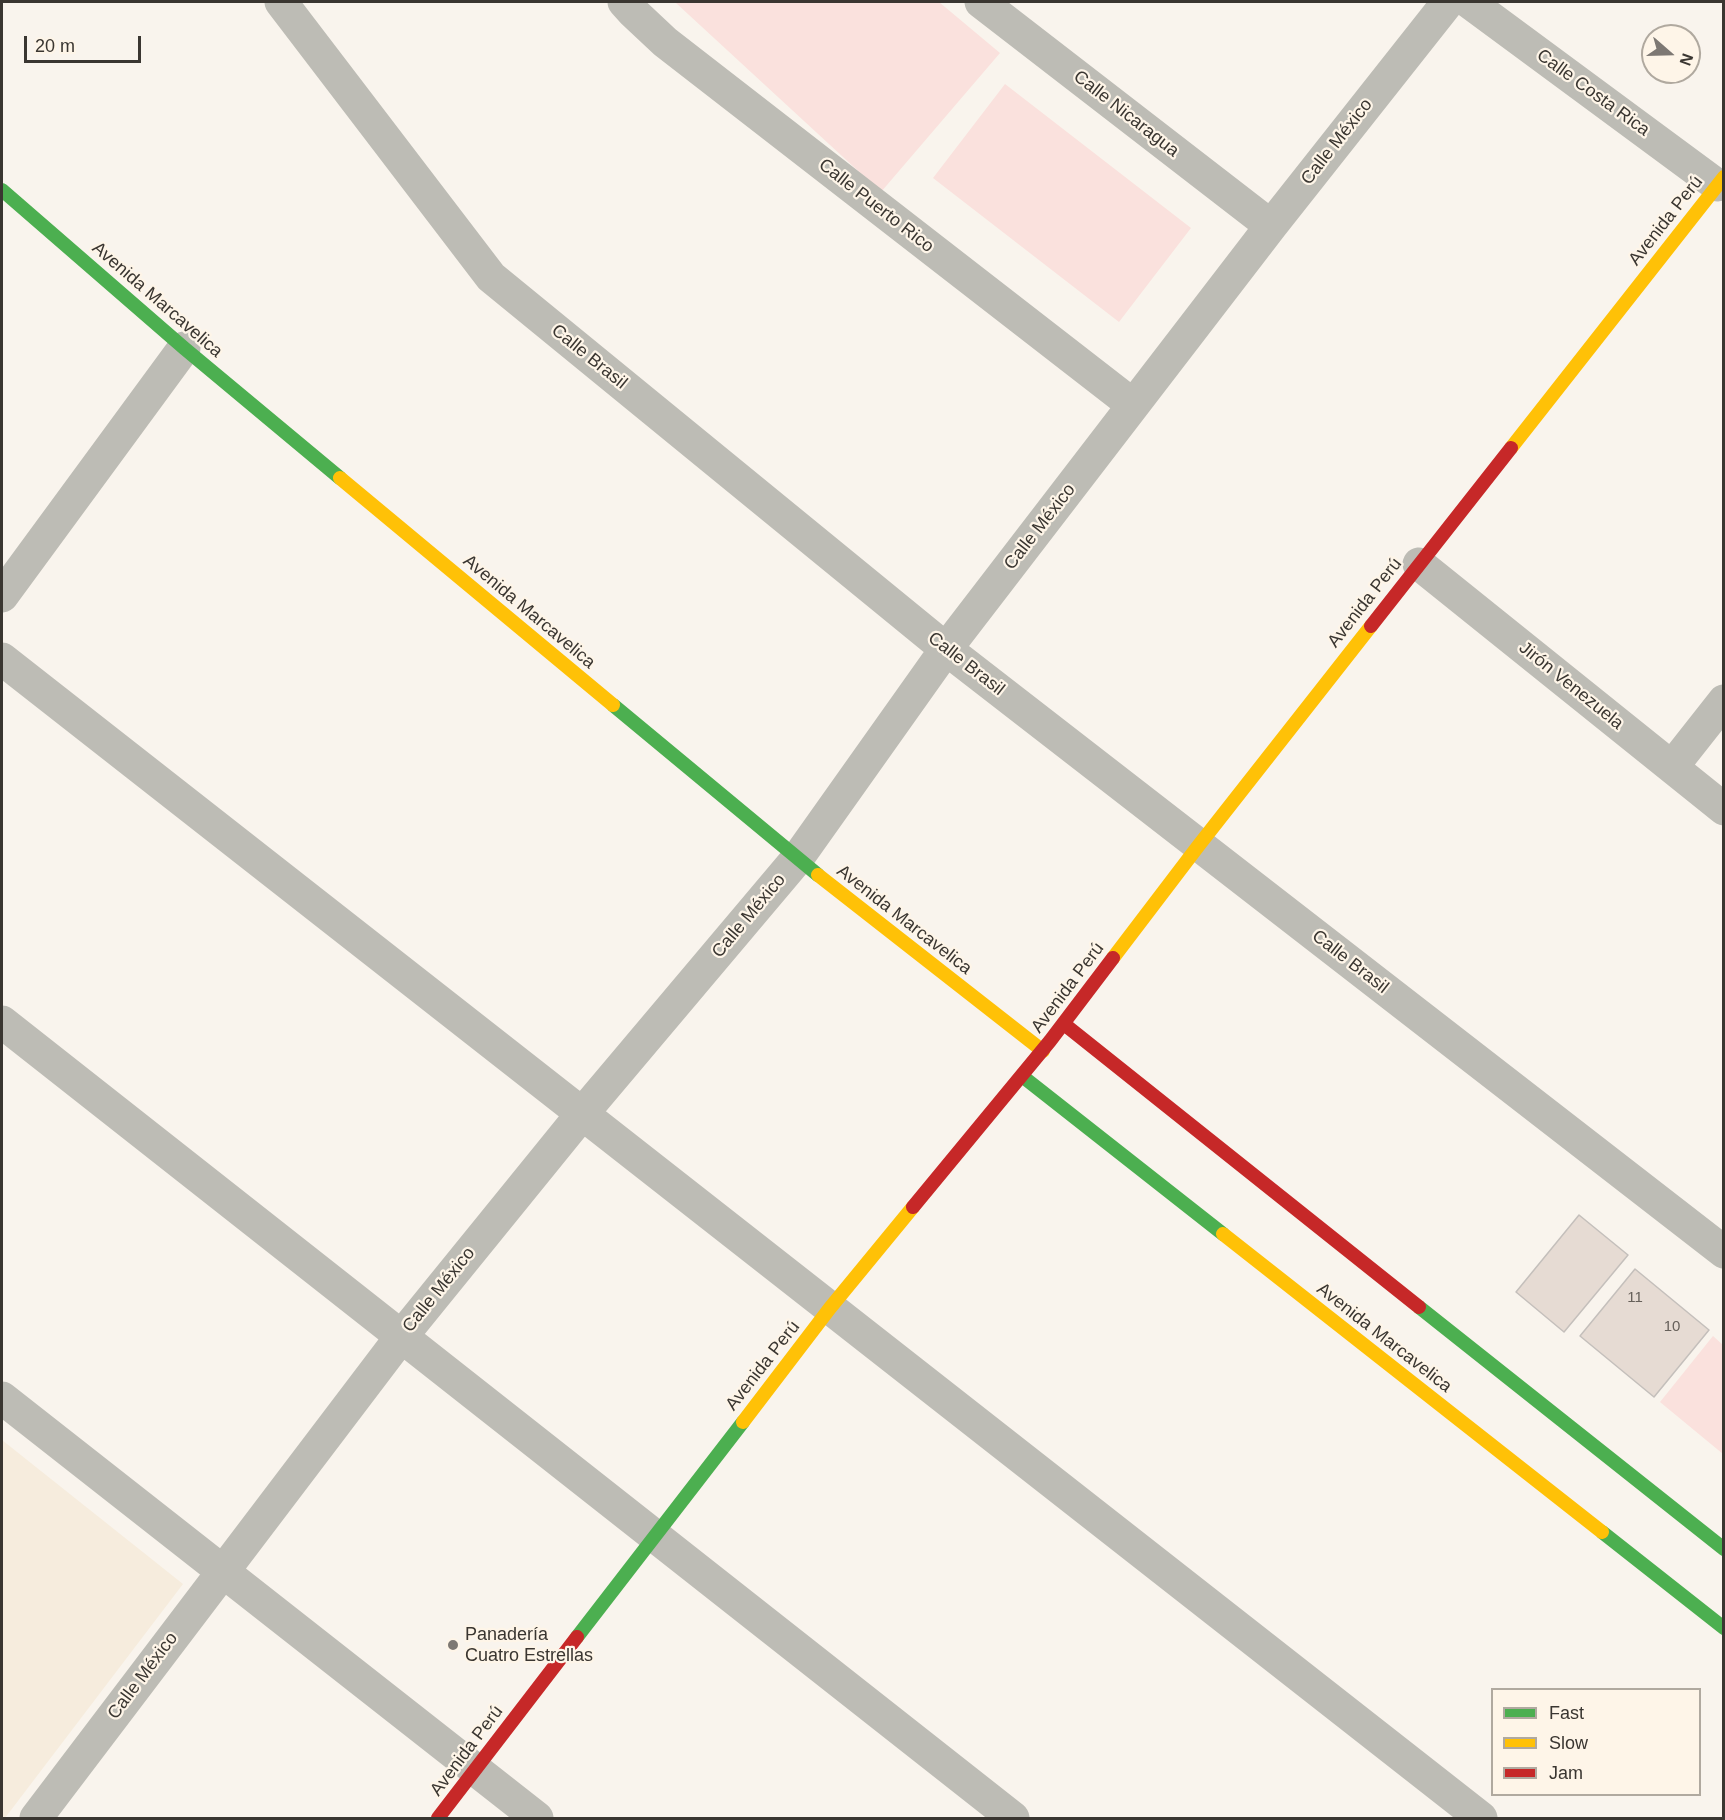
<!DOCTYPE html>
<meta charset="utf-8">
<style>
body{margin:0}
#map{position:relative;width:1725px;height:1820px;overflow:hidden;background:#f9f4ed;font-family:Arial,sans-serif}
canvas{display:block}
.frame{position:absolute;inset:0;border:3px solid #3a3631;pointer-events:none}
.legend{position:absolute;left:1491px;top:1688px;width:210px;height:108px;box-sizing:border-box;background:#fef5e8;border:2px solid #b0a99f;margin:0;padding:8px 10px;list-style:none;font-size:18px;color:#3a3631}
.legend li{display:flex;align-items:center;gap:12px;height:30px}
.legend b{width:30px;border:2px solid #b0a99f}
.north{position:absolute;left:1641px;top:24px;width:60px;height:60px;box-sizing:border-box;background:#fef5e8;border:2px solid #b0a99f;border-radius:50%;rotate:110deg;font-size:16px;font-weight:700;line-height:24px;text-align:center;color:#3a3631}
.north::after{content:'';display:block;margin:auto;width:21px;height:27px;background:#7d7873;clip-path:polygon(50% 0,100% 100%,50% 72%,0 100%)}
.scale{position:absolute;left:24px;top:36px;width:117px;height:27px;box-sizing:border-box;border:3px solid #3a3631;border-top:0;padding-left:8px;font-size:18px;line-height:21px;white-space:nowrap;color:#3a3631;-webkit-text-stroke:4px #fef5e8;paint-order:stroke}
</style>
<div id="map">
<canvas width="1725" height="1820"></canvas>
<div class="frame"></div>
<ul class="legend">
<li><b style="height:8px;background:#4caf50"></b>Fast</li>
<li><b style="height:8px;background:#ffc107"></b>Slow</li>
<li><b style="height:8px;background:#c62828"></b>Jam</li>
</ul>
<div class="north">N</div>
<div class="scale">20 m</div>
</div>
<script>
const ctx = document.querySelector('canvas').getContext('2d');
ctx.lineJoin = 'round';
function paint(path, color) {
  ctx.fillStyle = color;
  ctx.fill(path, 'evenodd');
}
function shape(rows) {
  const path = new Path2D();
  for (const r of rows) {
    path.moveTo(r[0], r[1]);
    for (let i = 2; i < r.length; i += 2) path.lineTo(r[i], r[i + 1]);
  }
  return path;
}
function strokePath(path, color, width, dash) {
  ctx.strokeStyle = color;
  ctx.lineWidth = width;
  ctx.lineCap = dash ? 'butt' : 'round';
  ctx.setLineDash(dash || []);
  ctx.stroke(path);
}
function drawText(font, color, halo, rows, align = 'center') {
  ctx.font = font + ' Arial,sans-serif';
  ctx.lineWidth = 4.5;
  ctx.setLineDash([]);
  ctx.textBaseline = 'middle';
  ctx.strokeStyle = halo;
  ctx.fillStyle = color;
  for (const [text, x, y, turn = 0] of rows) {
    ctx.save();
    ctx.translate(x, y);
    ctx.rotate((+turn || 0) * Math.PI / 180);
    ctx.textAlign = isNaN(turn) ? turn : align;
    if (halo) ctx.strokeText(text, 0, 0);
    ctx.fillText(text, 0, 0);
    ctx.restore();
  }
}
const built = shape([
 [2,1440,183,1584,5,1818,2,1818]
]);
const green = shape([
 [678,2,939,2,1000,53,881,192,676,3],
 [1005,84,1191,228,1119,322,933,178],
 [1713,1336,1723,1345,1723,1454,1660,1402]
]);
const building = shape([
 [1579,1215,1628,1255,1564,1332,1516,1292,1579,1215],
 [1635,1269,1709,1330,1654,1397,1580,1336,1635,1269]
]);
const street = shape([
 [281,2,491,277,946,649,1724,1252],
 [624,2,633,12,665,42,1133,405],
 [981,2,1271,226],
 [1469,2,1717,185],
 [1419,564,1724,809],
 [2,596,184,348],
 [2,659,1481,1818],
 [1672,767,1724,701],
 [2,1022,1013,1818],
 [2,1398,537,1818],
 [36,1818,401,1337,582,1114,797,859,946,649,1271,226,1448,2]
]);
const fast = shape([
 [2,190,184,348,340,478],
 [613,705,818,875],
 [1022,1076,1223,1234],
 [1419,1307,1724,1549],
 [1602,1532,1724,1628],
 [577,1637,743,1422]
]);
const slow = shape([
 [1511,448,1724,177],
 [340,478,613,705],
 [818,875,1043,1051],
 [1113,958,1199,845,1371,626],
 [1223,1234,1602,1532],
 [743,1422,830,1308,913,1207]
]);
const jam = shape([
 [1371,626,1511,448],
 [1064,1024,1419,1307],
 [913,1207,1050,1041,1113,958],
 [438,1818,577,1637]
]);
const markers = [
 [453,1645,6,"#7d7873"]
];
const numberNames = [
 ["11",1635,1298],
 ["10",1672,1327]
];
const streetNames = [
 ["Calle Costa Rica",1593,93,36],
 ["Calle Nicaragua",1126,114,38],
 ["Calle México",1337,142,-52],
 ["Calle Puerto Rico",876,206,38],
 ["Avenida Perú",1666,221,-52],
 ["Avenida Marcavelica",157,300,41],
 ["Calle Brasil",589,357,39],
 ["Calle México",1040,527,-52],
 ["Avenida Perú",1365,603,-52],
 ["Avenida Marcavelica",529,612,40],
 ["Calle Brasil",966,664,38],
 ["Jirón Venezuela",1571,686,39],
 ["Calle México",749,916,-50],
 ["Avenida Marcavelica",904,920,38],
 ["Calle Brasil",1350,962,38],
 ["Avenida Perú",1068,988,-53],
 ["Calle México",439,1290,-51],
 ["Avenida Marcavelica",1384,1338,38],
 ["Avenida Perú",763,1366,-52],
 ["Calle México",143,1676,-53],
 ["Avenida Perú",467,1751,-53]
];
const poiNames = [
 ["Panadería",465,1635],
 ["Cuatro Estrellas",465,1656]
];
paint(built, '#f6ecdd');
paint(green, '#fae1dd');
paint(building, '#e6dbd3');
strokePath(building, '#c4bfbb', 1.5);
strokePath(street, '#bdbcb5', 33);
strokePath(fast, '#4caf50', 14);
strokePath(slow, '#ffc107', 14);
strokePath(jam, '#c62828', 14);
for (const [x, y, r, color] of markers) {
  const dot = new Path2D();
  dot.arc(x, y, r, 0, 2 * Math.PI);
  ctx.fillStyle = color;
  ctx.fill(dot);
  strokePath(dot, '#fef5e8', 2);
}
drawText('15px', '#66605a', null, numberNames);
drawText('18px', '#3a3631', '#fef5e8', streetNames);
drawText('18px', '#3a3631', '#fef5e8', poiNames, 'left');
</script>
